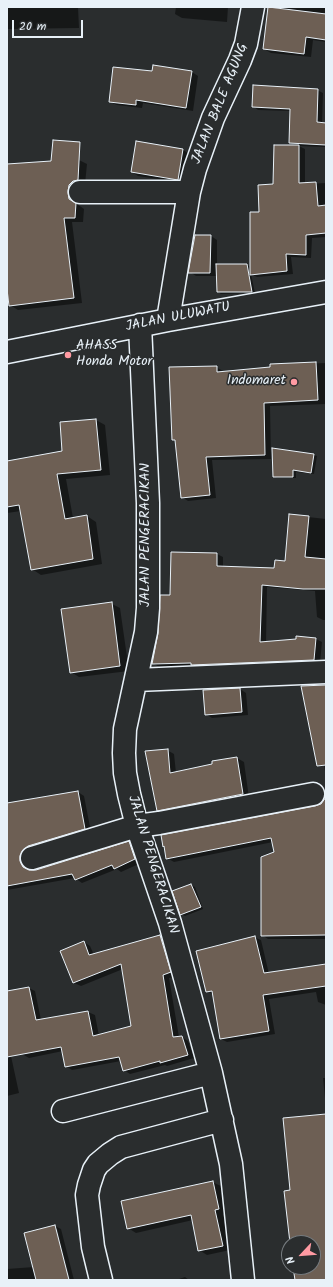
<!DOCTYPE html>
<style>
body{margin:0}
#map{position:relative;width:333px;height:1287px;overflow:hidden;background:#2a2d2e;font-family:Kalam,sans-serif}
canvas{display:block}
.frame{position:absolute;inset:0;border:8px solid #e8f1f8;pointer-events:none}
.north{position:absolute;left:281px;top:1235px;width:40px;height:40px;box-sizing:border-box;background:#2a2d2e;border:1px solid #767b7f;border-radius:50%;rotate:244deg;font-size:11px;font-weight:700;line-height:16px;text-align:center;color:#e8f1f8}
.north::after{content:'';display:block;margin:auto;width:14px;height:18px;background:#ff9aa2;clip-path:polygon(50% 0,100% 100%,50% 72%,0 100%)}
.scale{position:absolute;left:12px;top:20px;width:71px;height:18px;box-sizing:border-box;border:2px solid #e8f1f8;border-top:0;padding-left:5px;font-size:12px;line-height:14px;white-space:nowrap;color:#e8f1f8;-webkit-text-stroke:3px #2a2d2e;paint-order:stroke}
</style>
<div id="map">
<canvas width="333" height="1287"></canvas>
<div class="frame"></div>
<div class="north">N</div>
<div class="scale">20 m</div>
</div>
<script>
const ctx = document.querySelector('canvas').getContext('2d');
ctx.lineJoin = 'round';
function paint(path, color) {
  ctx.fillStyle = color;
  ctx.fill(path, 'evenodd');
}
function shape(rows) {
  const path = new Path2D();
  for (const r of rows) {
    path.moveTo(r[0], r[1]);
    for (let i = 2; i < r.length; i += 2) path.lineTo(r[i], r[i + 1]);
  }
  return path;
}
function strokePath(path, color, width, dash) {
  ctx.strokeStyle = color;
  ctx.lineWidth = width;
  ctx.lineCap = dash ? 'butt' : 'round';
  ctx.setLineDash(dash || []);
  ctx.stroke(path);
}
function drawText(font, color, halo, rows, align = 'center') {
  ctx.font = font + ' Kalam,sans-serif';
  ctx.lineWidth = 3;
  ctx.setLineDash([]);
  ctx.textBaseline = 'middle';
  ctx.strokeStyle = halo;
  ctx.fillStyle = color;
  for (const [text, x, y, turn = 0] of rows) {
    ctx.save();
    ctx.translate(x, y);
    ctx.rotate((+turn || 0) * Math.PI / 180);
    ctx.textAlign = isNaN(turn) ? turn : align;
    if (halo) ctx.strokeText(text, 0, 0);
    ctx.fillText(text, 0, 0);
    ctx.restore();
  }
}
const shadow = shape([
 [7,7,78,7,79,28,7,29],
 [176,7,228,7,227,22,182,18,175,14],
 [269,7,326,7,326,42,313,40,311,57,271,53,264,49],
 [153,72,192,72,198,76,193,111,143,103,142,108,117,105,110,102],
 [317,90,323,93,322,123,326,124,326,147,299,146,305,149,305,184,326,183,326,237,312,238,311,258,291,257,293,274,257,277,251,274,255,293,221,294,218,292,218,276,196,276,190,272,211,236,217,240,217,265,247,265,251,267,260,213,296,146,290,142,291,111,258,110,253,106],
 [137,142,183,150,190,154,185,183,138,176,132,172],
 [79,160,87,164,85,184,75,197,77,204,84,209,83,222,72,222,82,303,18,310,10,305,7,281,7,165],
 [326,363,326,404,270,406,271,459,212,460,216,498,188,501,182,497,176,441,173,439,216,367,223,371,223,373,271,368,271,365],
 [96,420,105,425,110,475,66,479,73,518,87,516,96,522,102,564,41,575,32,569,21,511,7,513,7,456,8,461,64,452],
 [313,455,317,456,314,474,296,472,296,478,277,478,274,476],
 [290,515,326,519,326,620,323,620,317,617,315,591,267,587,266,643,297,640,297,637,316,639,322,642,320,663,197,668,194,666,159,667,153,663,171,596,217,554,223,557,223,567,275,569,286,562],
 [112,604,120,608,129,671,79,677,71,672],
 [326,686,326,777,322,754],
 [240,689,246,693,248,715,212,718,206,714],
 [167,750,174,754,176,773,237,758,244,762,249,798,165,814,158,810],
 [78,792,84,796,91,832,26,866,29,871,36,871,129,843,135,846,141,863,121,872,117,869,82,883,75,878,7,890,7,804,15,802,17,803],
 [326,798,326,939,268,939,262,935,276,852,273,842,174,862,167,858,162,836,316,807,322,804],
 [191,885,195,887,203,909,185,916,181,914,174,892],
 [160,936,167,940,176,976,169,978,179,1037,182,1037,188,1041,194,1058,167,1066,165,1065,130,1074,124,1070,121,1061,72,1070,66,1066,63,1051,29,1058,22,1054,29,988,35,991,41,1020,88,1012,95,1015,99,1036,132,1027,123,969,81,986,74,983,62,952,84,942,90,946,94,955],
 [254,937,261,940,269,974,326,965,326,1005,318,1002,316,992,269,999,275,1034,227,1042,221,1039,214,995,207,991],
 [7,1054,11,1056,19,1093,7,1096],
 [323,1078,326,1078,326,1108],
 [212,1182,221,1186,227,1213,223,1214,230,1250,207,1255,199,1250,193,1220,136,1233,128,1228],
 [55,1226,61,1229,74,1280,70,1280,57,1229,55,1229,68,1280,7,1280,7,1269,34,1267,26,1233],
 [185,1277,189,1280,176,1280]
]);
const building = shape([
 [268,7,326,14,326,40,306,37,304,54,263,49,268,7],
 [153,65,192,71,186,108,136,100,136,105,109,102,113,67,152,71,153,65],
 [253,85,318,89,317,122,326,123,326,145,289,143,290,109,252,107,253,85],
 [53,140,80,142,78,180,73,181,69,185,68,192,69,199,76,203,75,218,64,218,74,298,9,306,7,289,7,164,51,161,53,140],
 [136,141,183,149,178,180,131,172,136,141],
 [274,145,299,145,299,183,316,182,318,206,326,205,326,233,306,235,306,255,286,254,287,271,250,275,250,212,259,212,258,185,273,184,274,145],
 [195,235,211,235,210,273,188,273,195,235],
 [216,264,247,264,252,292,217,292,216,264],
 [316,362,318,400,264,403,265,455,206,457,210,495,181,498,175,440,172,440,169,367,217,366,217,372,270,367,270,364,316,362],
 [96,419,101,470,57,474,65,519,87,515,93,559,31,570,19,505,7,507,7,461,62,451,60,422,96,419],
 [272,448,314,454,311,473,293,470,293,477,273,477,272,448],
 [289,514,309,516,305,557,326,559,326,589,303,589,262,585,260,642,296,639,296,636,316,638,314,660,191,665,191,663,152,664,158,633,160,595,170,595,171,552,217,553,217,566,274,568,275,560,285,561,289,514],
 [112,602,120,666,70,673,61,609,112,602],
 [326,685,326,765,317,766,301,686,326,685],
 [240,688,242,712,205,715,203,690,240,688],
 [168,749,170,773,212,764,212,761,237,757,243,794,157,811,145,751,168,749],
 [78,791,85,829,28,846,23,850,20,856,20,861,23,867,29,870,36,870,129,841,135,859,114,869,112,865,75,880,72,874,7,886,7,803,78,791],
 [326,797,326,935,261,936,261,857,274,852,271,838,166,859,164,846,163,847,161,835,315,806,321,804,326,797],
 [191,884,201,907,180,915,172,891,191,884],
 [160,935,171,972,163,975,173,1037,182,1036,188,1055,160,1063,160,1061,123,1071,119,1057,65,1067,61,1047,7,1057,7,991,29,987,36,1020,88,1011,93,1036,131,1026,121,964,73,983,60,951,84,941,89,955,160,935],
 [255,936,264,973,326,964,326,986,263,995,269,1031,220,1039,212,991,206,992,196,951,255,936],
 [326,1114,326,1280,295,1280,293,1267,313,1267,313,1243,290,1243,284,1191,290,1190,283,1118,326,1114],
 [213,1181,219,1209,215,1210,223,1246,198,1251,191,1215,127,1229,121,1201,213,1181],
 [55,1225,69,1280,36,1280,24,1233,55,1225]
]);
const minor = shape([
 [80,192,189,192],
 [168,320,189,192,195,169,213,118,240,60,246,44,253,7],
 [140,325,148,503,148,608,146,632,125,729,124,753,125,773,129,794,137,826,170,923,211,1073,231,1164,243,1280],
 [7,352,168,320,326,292],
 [136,680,326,672],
 [32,858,137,826,159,823,313,794],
 [63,1111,211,1073],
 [101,1280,93,1247,87,1195,89,1185,94,1170,98,1164,110,1154,121,1147,222,1120]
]);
const markers = [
 [68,355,4,"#ff9aa2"],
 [294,382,4,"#ff9aa2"]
];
const streetNames = [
 ["JALAN BALE AGUNG",221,104,-68],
 ["JALAN ULUWATU",178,318,-11],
 ["JALAN PENGERACIKAN",147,535,-90],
 ["JALAN PENGERACIKAN",152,865,73]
];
const poiNames = [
 ["AHASS",76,347],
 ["Honda Motor",76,363],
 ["Indomaret",286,382,"right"]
];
paint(shadow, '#0007');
paint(building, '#6d5f54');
strokePath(building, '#e8f1f8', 1);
strokePath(minor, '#e8f1f8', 25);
strokePath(minor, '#2a2d2e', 22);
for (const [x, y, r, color] of markers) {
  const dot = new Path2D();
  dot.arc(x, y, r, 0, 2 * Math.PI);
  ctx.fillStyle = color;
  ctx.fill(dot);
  strokePath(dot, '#2a2d2e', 1.5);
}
drawText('14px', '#e8f1f8', '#2a2d2e', streetNames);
drawText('14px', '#e8f1f8', '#2a2d2e', poiNames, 'left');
</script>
